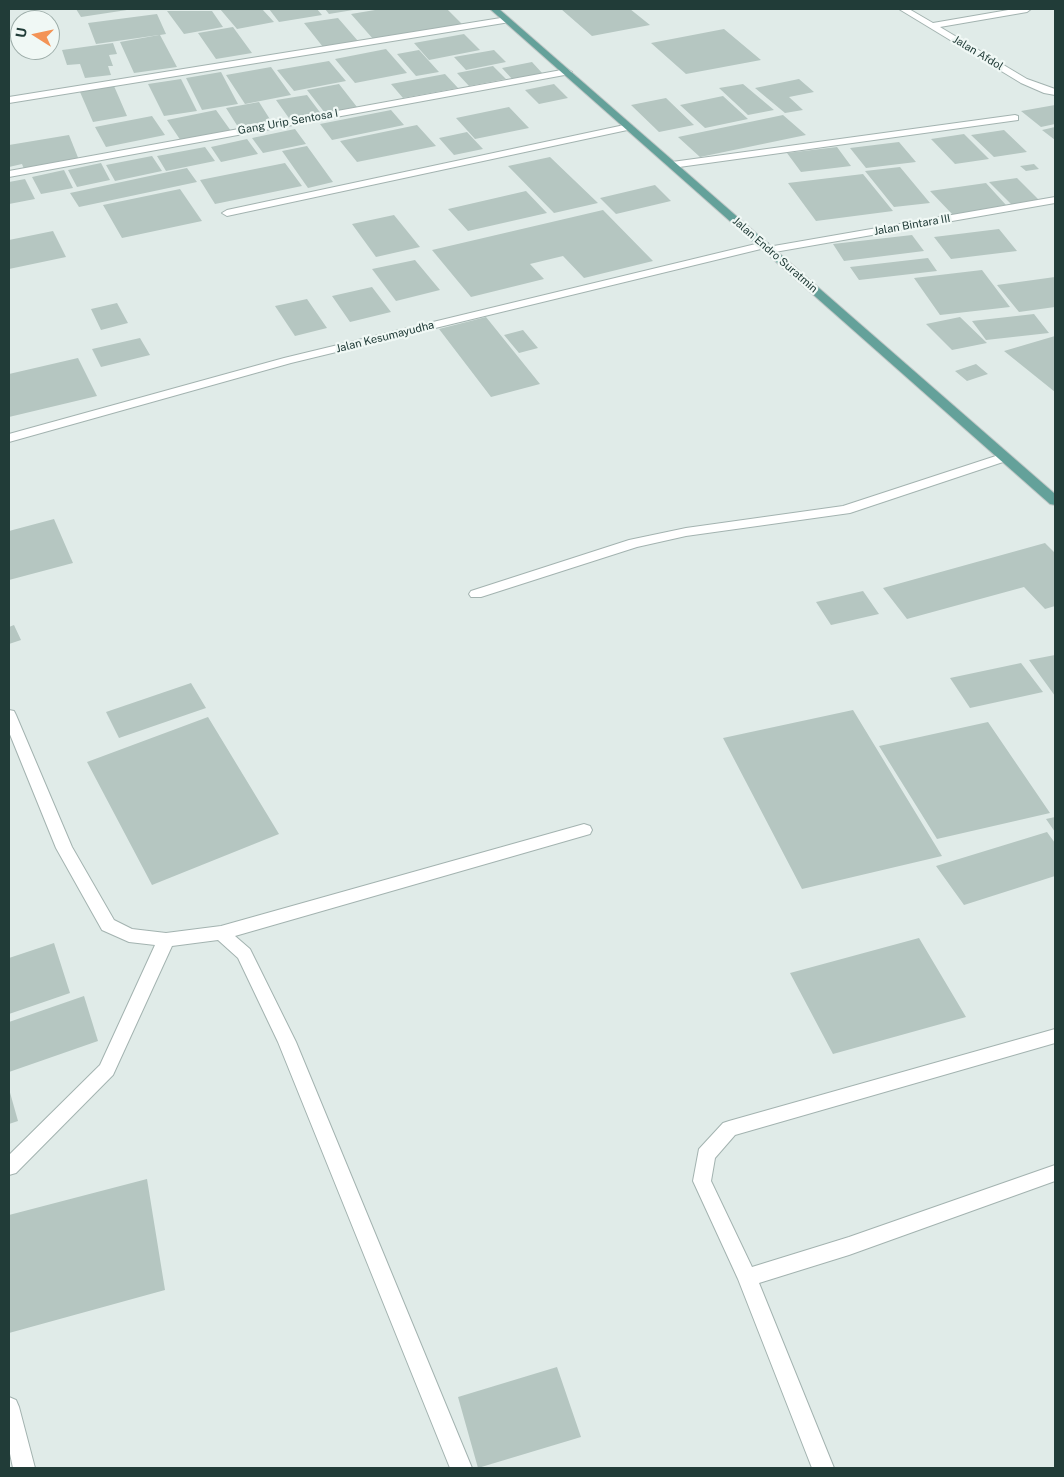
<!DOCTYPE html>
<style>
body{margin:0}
#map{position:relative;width:1064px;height:1477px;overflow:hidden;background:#e0ebe8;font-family:"Public Sans",sans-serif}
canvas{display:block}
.frame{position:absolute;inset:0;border:10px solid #213c38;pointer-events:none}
.north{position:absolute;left:10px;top:10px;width:50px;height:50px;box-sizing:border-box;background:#f0f8f5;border:1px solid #9dada9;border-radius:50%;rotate:280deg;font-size:14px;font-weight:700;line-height:20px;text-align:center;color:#213c38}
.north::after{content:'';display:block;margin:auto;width:18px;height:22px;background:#f39356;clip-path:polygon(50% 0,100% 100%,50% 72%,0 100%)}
</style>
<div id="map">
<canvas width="1064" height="1477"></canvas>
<div class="frame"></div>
<div class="north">U</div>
</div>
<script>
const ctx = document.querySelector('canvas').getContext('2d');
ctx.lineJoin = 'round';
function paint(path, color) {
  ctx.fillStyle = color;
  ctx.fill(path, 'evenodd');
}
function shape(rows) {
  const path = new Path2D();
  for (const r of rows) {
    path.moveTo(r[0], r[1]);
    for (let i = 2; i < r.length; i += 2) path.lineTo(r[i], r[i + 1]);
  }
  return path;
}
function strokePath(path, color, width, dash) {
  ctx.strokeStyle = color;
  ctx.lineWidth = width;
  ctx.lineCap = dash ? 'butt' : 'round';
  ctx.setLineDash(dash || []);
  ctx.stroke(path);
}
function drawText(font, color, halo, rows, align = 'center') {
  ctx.font = font + ' "Public Sans",sans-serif';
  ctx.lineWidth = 4.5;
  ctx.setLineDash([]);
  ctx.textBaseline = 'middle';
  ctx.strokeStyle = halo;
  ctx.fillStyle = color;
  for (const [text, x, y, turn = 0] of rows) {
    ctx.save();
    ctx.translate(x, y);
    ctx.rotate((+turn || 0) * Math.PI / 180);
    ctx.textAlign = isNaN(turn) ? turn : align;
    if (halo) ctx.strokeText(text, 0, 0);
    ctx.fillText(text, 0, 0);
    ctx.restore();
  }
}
const building = shape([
 [76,9,127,9,127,10,81,17],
 [220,9,262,9,274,22,237,29],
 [269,9,317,9,322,15,279,22],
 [325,9,353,9,353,10,329,14],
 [381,9,447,9,462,24,374,40,351,14],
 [561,9,630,9,650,25,592,36],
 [167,11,212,11,223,27,184,34],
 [157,14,166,34,160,35,177,67,134,73,120,42,159,35,96,44,88,23],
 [338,18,358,41,323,47,304,23],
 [233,27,252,53,216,59,198,33],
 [724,29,761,60,686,74,651,43],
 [464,34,480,50,429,60,414,43],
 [113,43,117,54,109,55,113,66,108,66,111,75,85,78,80,64,67,65,62,50],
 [386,49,407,73,355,83,335,59],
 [419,50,439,72,416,76,397,54],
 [494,50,506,62,466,70,454,57],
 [329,61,346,81,294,91,277,70],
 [532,62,543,74,513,80,502,68],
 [493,66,506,79,469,86,457,73],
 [271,67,291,95,245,104,226,75],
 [221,72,238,104,202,110,186,78],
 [445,74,458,88,403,98,391,84],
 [181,79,197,111,164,116,148,84],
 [799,79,814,92,789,97,803,110,785,113,755,88],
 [339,84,357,107,325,113,307,90],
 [554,84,568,98,539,104,525,90],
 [743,84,774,110,748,115,719,88],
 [114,86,127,116,93,122,80,92],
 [307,95,322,115,291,121,276,100],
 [723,96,748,119,705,128,680,105],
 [666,98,694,125,659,132,631,105],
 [259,102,273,124,240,130,226,108],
 [1055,105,1055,124,1041,127,1021,111],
 [509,107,529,128,475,139,456,118],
 [216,110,231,131,181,141,167,120],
 [391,110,404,125,332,140,320,124],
 [783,115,806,135,700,157,678,137],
 [152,116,165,135,106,147,95,127],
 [417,125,436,146,357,162,340,141],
 [1055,127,1055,140,1042,130],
 [295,129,306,144,263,153,252,138],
 [1004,130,1027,152,994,157,971,135],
 [467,132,483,149,454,155,439,138],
 [964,134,989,159,955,164,931,139],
 [69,135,79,160,24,169,22,164,9,167,9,145],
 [247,139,258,154,221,162,211,147],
 [899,142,916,162,866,168,850,148],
 [307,146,333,182,308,188,282,151],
 [205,147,215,161,166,171,157,156],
 [837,147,851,166,801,172,787,153],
 [152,156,162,171,115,181,106,165],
 [550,157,598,203,554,213,508,166],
 [101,163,110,180,77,187,68,170],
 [285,163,302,186,215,204,200,180],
 [1034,164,1039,169,1026,171,1020,166],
 [900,167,930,203,894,207,865,171],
 [187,168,197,182,79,207,70,193],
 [64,170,73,188,41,194,32,177],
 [863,174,893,211,816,221,788,183],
 [1017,178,1040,201,1012,205,989,182],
 [25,179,35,199,9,204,9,182],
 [986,183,1006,205,953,215,930,191],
 [655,185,671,201,616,214,600,198],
 [180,189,202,221,122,238,103,205],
 [526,191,547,213,468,231,448,209],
 [603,210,653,261,584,278,563,256,530,264,544,279,471,297,432,250],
 [394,215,420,247,376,257,352,224],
 [999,229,1017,251,951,259,934,237],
 [53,231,66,257,9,269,9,240],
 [912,235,924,251,844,261,833,244],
 [928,258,937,271,859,280,850,267],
 [415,260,440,290,396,301,372,269],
 [982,270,1010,307,940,315,914,278],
 [1055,277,1055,307,1019,312,997,285],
 [372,287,391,312,350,322,332,296],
 [307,299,327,328,295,336,275,306],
 [117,303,128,323,101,330,91,309],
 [1034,314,1049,333,986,340,972,321],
 [486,317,540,384,491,397,439,329],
 [960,317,987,343,952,350,926,324],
 [523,330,538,348,519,353,504,335],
 [1055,336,1055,392,1004,351],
 [140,338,150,355,101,367,92,349],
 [78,358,97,396,9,417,9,374],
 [976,364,988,374,967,381,955,371],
 [54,519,73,563,9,580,9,531],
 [1045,543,1055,553,1055,606,1045,609,1024,587,907,619,883,588],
 [863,591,879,614,831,625,816,602],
 [14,625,21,640,9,644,9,627],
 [1055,655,1055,696,1029,660],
 [1021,663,1043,692,970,708,950,678],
 [191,683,206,708,119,738,106,712],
 [853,710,942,856,802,889,723,738],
 [208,717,279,834,152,885,87,762],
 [988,722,1050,813,937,839,879,746],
 [1055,817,1055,832,1046,819],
 [1047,832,1055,843,1055,876,964,905,936,866],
 [919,938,966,1017,833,1054,790,973],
 [54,943,70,993,9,1014,9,958],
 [84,996,98,1041,9,1072,9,1022],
 [9,1089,18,1121,9,1124],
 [147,1179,165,1290,9,1333,9,1215],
 [557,1367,581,1437,478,1468,458,1397]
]);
const minor = shape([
 [899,9,909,9,933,23,1014,9,1031,9,1027,12,940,27,1027,79,1055,89,1055,95,1044,93,1021,83,899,9],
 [507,17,511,20,510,22,9,103,9,97,507,17],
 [567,69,572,72,570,74,9,177,9,171,567,69],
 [1015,115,1018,116,1018,120,672,168,667,165,672,162,1015,115],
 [629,124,634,127,632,129,227,216,222,213,227,210,629,124],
 [1055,197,1055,203,769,253,765,252,765,248,291,363,9,442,9,434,284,358,764,242,768,243,768,247,1055,197],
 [1005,453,1011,457,1009,460,850,513,686,536,637,547,481,597,471,597,469,594,471,591,629,540,686,528,843,506,1005,453],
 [9,710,14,711,16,715,72,847,114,920,132,929,166,933,221,926,584,824,590,826,592,830,590,834,235,936,250,949,296,1042,472,1468,450,1468,278,1042,238,958,218,940,172,946,113,1075,16,1173,9,1175,9,1155,100,1065,155,945,129,942,102,930,56,848,9,732,9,710],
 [1055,1029,1055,1043,735,1135,715,1158,711,1181,752,1267,849,1237,1055,1165,1055,1181,849,1255,759,1283,834,1468,812,1468,738,1279,693,1181,699,1149,723,1123,729,1121,1055,1029],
 [9,1397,16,1400,19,1407,35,1468,13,1468,9,1449,9,1397]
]);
const major = shape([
 [490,9,499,9,1055,494,1055,505,1050,504,490,9]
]);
const farStreetnames = [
 ["Jalan Afdol",978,53,31],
 ["Gang Urip Sentosa I",288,122,-10],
 ["Jalan Bintara III",912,225,-10],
 ["Jalan Endro Suratmin",775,255,41],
 ["Jalan Kesumayudha",385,337,-14]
];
paint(building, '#b5c6c1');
strokePath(minor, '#a3b3b0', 2);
strokePath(major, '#c1c8c7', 2);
paint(minor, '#fff');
paint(major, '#64a19a');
drawText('11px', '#213c38', '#f0f8f5', farStreetnames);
</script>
